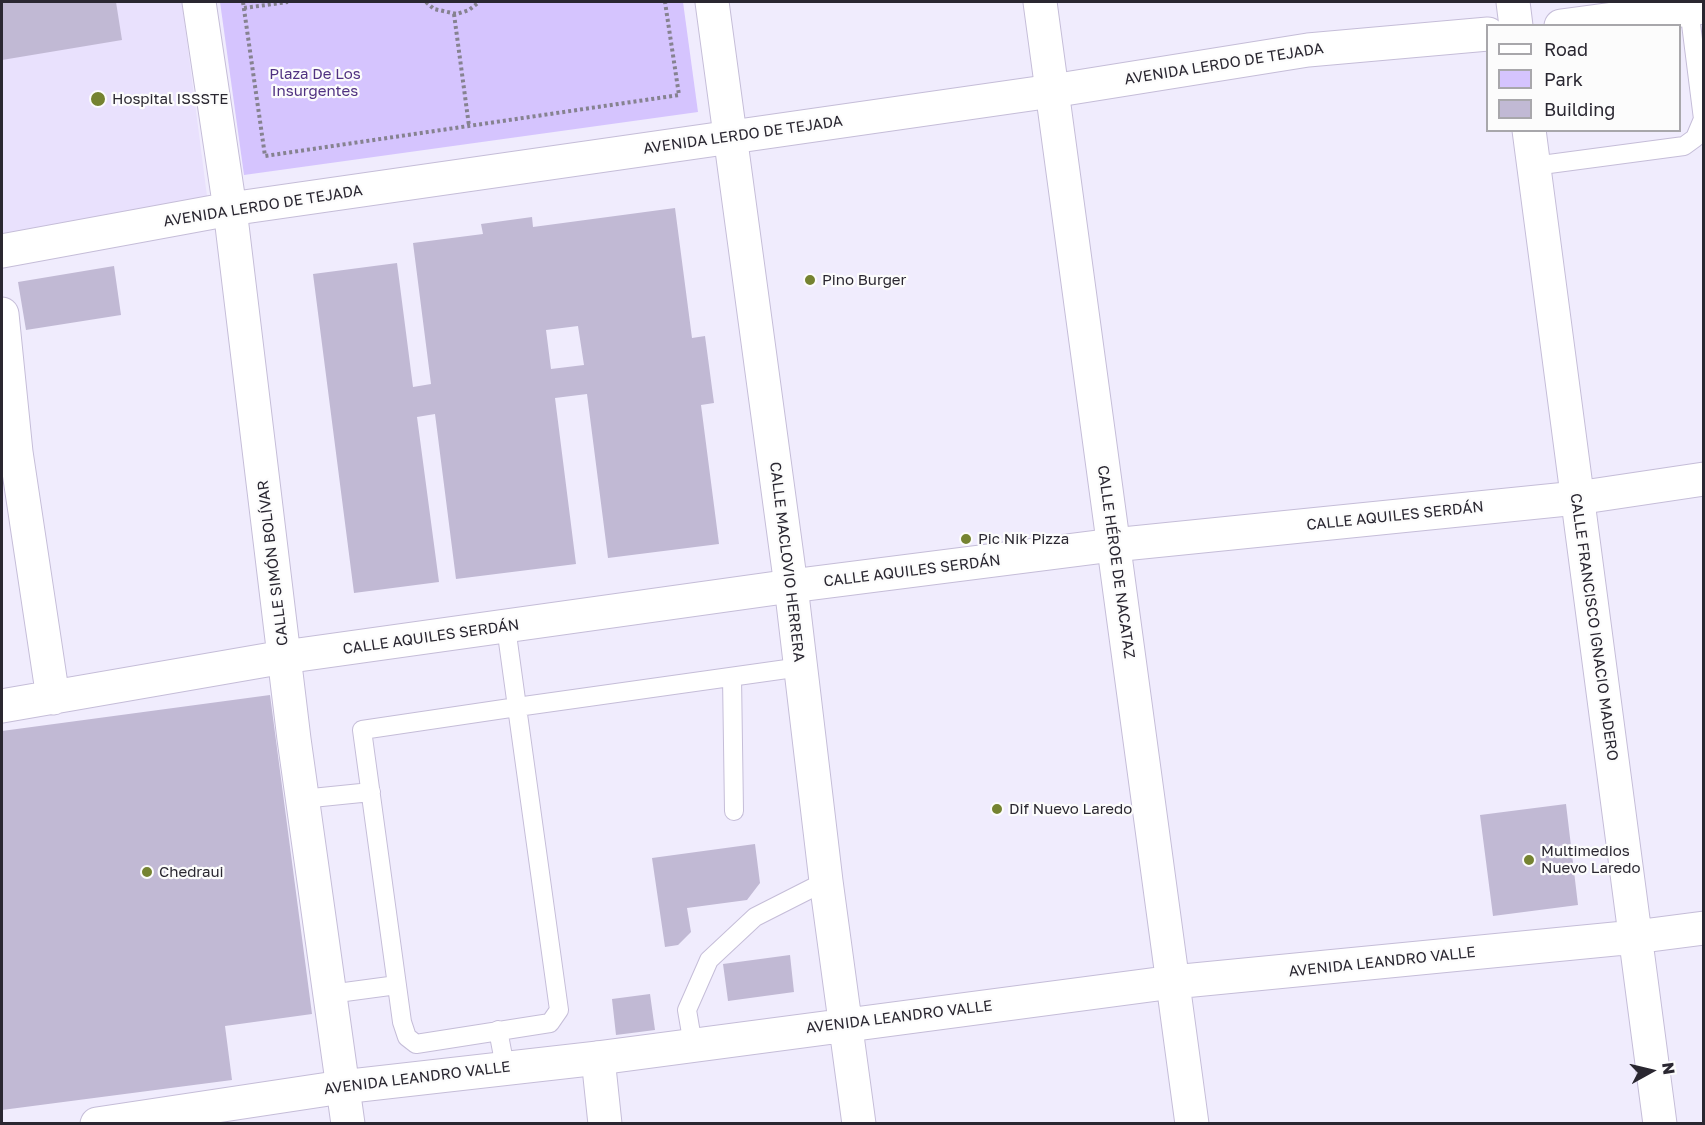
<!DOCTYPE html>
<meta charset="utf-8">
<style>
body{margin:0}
#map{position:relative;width:1705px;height:1125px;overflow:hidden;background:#f0ecfd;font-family:"Golos Text",sans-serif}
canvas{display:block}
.frame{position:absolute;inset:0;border:3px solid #2a2731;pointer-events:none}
.legend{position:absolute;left:1486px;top:24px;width:195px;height:108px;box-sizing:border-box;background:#fcfcfc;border:2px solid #a8a7ab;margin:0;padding:8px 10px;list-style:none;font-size:18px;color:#2a2731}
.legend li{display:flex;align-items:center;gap:12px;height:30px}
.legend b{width:30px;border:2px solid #a8a7ab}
.north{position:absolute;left:1621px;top:1041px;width:60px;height:60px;-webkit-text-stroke:4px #fcfcfc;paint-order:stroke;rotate:82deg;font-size:16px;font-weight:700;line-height:24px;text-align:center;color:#2a2731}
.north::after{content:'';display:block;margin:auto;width:21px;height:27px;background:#2a2731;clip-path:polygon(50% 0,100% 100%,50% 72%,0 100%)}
</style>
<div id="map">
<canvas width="1705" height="1125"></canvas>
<div class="frame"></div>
<ul class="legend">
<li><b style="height:8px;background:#fff"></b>Road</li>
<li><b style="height:16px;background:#d5c4fe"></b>Park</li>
<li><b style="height:16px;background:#c1b9d4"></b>Building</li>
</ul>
<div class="north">N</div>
</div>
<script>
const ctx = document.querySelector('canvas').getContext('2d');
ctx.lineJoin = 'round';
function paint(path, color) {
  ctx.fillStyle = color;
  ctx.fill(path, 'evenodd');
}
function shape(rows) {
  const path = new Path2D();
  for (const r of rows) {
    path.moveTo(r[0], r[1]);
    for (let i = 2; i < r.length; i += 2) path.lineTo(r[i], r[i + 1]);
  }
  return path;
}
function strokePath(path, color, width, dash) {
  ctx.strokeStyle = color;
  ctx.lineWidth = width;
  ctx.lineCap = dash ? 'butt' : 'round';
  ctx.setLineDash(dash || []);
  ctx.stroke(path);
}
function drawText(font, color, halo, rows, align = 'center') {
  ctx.font = font + ' "Golos Text",sans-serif';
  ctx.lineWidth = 4.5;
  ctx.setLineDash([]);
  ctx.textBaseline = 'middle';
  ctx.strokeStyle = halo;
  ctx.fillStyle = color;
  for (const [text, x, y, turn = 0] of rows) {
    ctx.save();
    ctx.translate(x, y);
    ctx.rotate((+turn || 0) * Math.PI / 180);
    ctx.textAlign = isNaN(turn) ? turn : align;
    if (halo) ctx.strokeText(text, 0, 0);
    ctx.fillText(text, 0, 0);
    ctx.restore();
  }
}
const built = shape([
 [2,2,182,2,207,196,203,205,2,241]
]);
const green = shape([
 [220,2,683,2,698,112,244,175]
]);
const building = shape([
 [2,2,116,2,122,40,2,60],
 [675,208,692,338,705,336,714,403,701,405,719,544,608,558,587,394,555,398,576,564,456,579,435,414,417,417,439,582,354,593,313,274,397,263,413,387,431,384,413,243,483,234,481,224,532,217,533,227],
 [578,326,584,365,551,369,546,330],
 [114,266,121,315,26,330,18,282],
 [270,695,312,1014,225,1026,232,1080,2,1110,2,731],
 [1566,804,1578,905,1493,916,1480,815],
 [755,844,760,883,747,900,687,908,691,932,678,945,665,947,652,858],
 [790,955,794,992,728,1001,723,964],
 [650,994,655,1030,616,1035,612,999]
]);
const path = shape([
 [243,2,265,156,679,95,665,2],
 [426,2,434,9,457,14,469,10,479,2],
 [244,8,288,2],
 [454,14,469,126]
]);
const service = shape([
 [1534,166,1684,146,1695,138,1703,119,1689,8],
 [506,627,517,707,559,1010,550,1023,416,1044,407,1037,402,1022,362,730,517,707,801,667],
 [732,677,734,811],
 [302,799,371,792],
 [330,994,397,985],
 [498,1030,505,1067],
 [693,1045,687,1010,709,960,755,917,826,881]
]);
const minor = shape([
 [199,2,230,209,294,739,348,1124],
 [1561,26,1704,7],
 [2,251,230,209,1052,91,1308,50,1488,34],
 [2,314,16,452,53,698],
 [2,706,284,657,791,586,1113,545,1577,498,1704,479],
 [598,1058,605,1124]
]);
const tertiary = shape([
 [712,2,791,586,826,881,859,1124],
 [1040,2,1192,1124],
 [1513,2,1516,26],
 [1529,130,1660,1124],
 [97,1124,342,1087,598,1058,1173,982,1635,937,1704,928]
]);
const markers = [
 [98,99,8,"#758331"],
 [810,280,6,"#758331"],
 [966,539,6,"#758331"],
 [997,809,6,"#758331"],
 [1529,860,6,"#758331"],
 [147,872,6,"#758331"]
];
const streetNames = [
 ["AVENIDA LERDO DE TEJADA",1224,64,-9],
 ["AVENIDA LERDO DE TEJADA",743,135,-8],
 ["AVENIDA LERDO DE TEJADA",263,206,-9],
 ["CALLE AQUILES SERDÁN",1395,516,-6],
 ["CALLE MACLOVIO HERRERA",787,562,83],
 ["CALLE HÉROE DE NACATAZ",1116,562,82],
 ["CALLE SIMÓN BOLÍVAR",273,563,-97],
 ["CALLE AQUILES SERDÁN",912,571,-7],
 ["CALLE FRANCISCO IGNACIO MADERO",1594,627,82],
 ["CALLE AQUILES SERDÁN",431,637,-8],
 ["AVENIDA LEANDRO VALLE",1382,962,-6],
 ["AVENIDA LEANDRO VALLE",899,1017,-7],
 ["AVENIDA LEANDRO VALLE",417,1078,-7]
];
const parkNames = [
 ["Plaza De Los",315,74],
 ["Insurgentes",315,91]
];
const poiNames = [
 ["Hospital ISSSTE",112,99],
 ["Pino Burger",822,280],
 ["Pic Nik Pizza",978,539],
 ["Dif Nuevo Laredo",1009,809],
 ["Multimedios",1541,851],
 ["Nuevo Laredo",1541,868],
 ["Chedraui",159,872]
];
paint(built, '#e9e1fd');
paint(green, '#d5c4fe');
paint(building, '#c1b9d4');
strokePath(service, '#c5bdd8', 20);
strokePath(minor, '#c5bdd8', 35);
strokePath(tertiary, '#c5bdd8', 35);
strokePath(path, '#868290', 4, [3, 3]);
strokePath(service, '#fff', 18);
strokePath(minor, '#fff', 33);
strokePath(tertiary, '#fff', 33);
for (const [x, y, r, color] of markers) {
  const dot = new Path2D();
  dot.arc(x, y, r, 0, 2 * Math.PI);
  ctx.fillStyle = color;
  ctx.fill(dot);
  strokePath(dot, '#fcfcfc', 2);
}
drawText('15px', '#2a2731', '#fcfcfc', streetNames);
drawText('15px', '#503281', '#fcfcfc', parkNames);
drawText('15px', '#2a2731', '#fcfcfc', poiNames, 'left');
</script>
